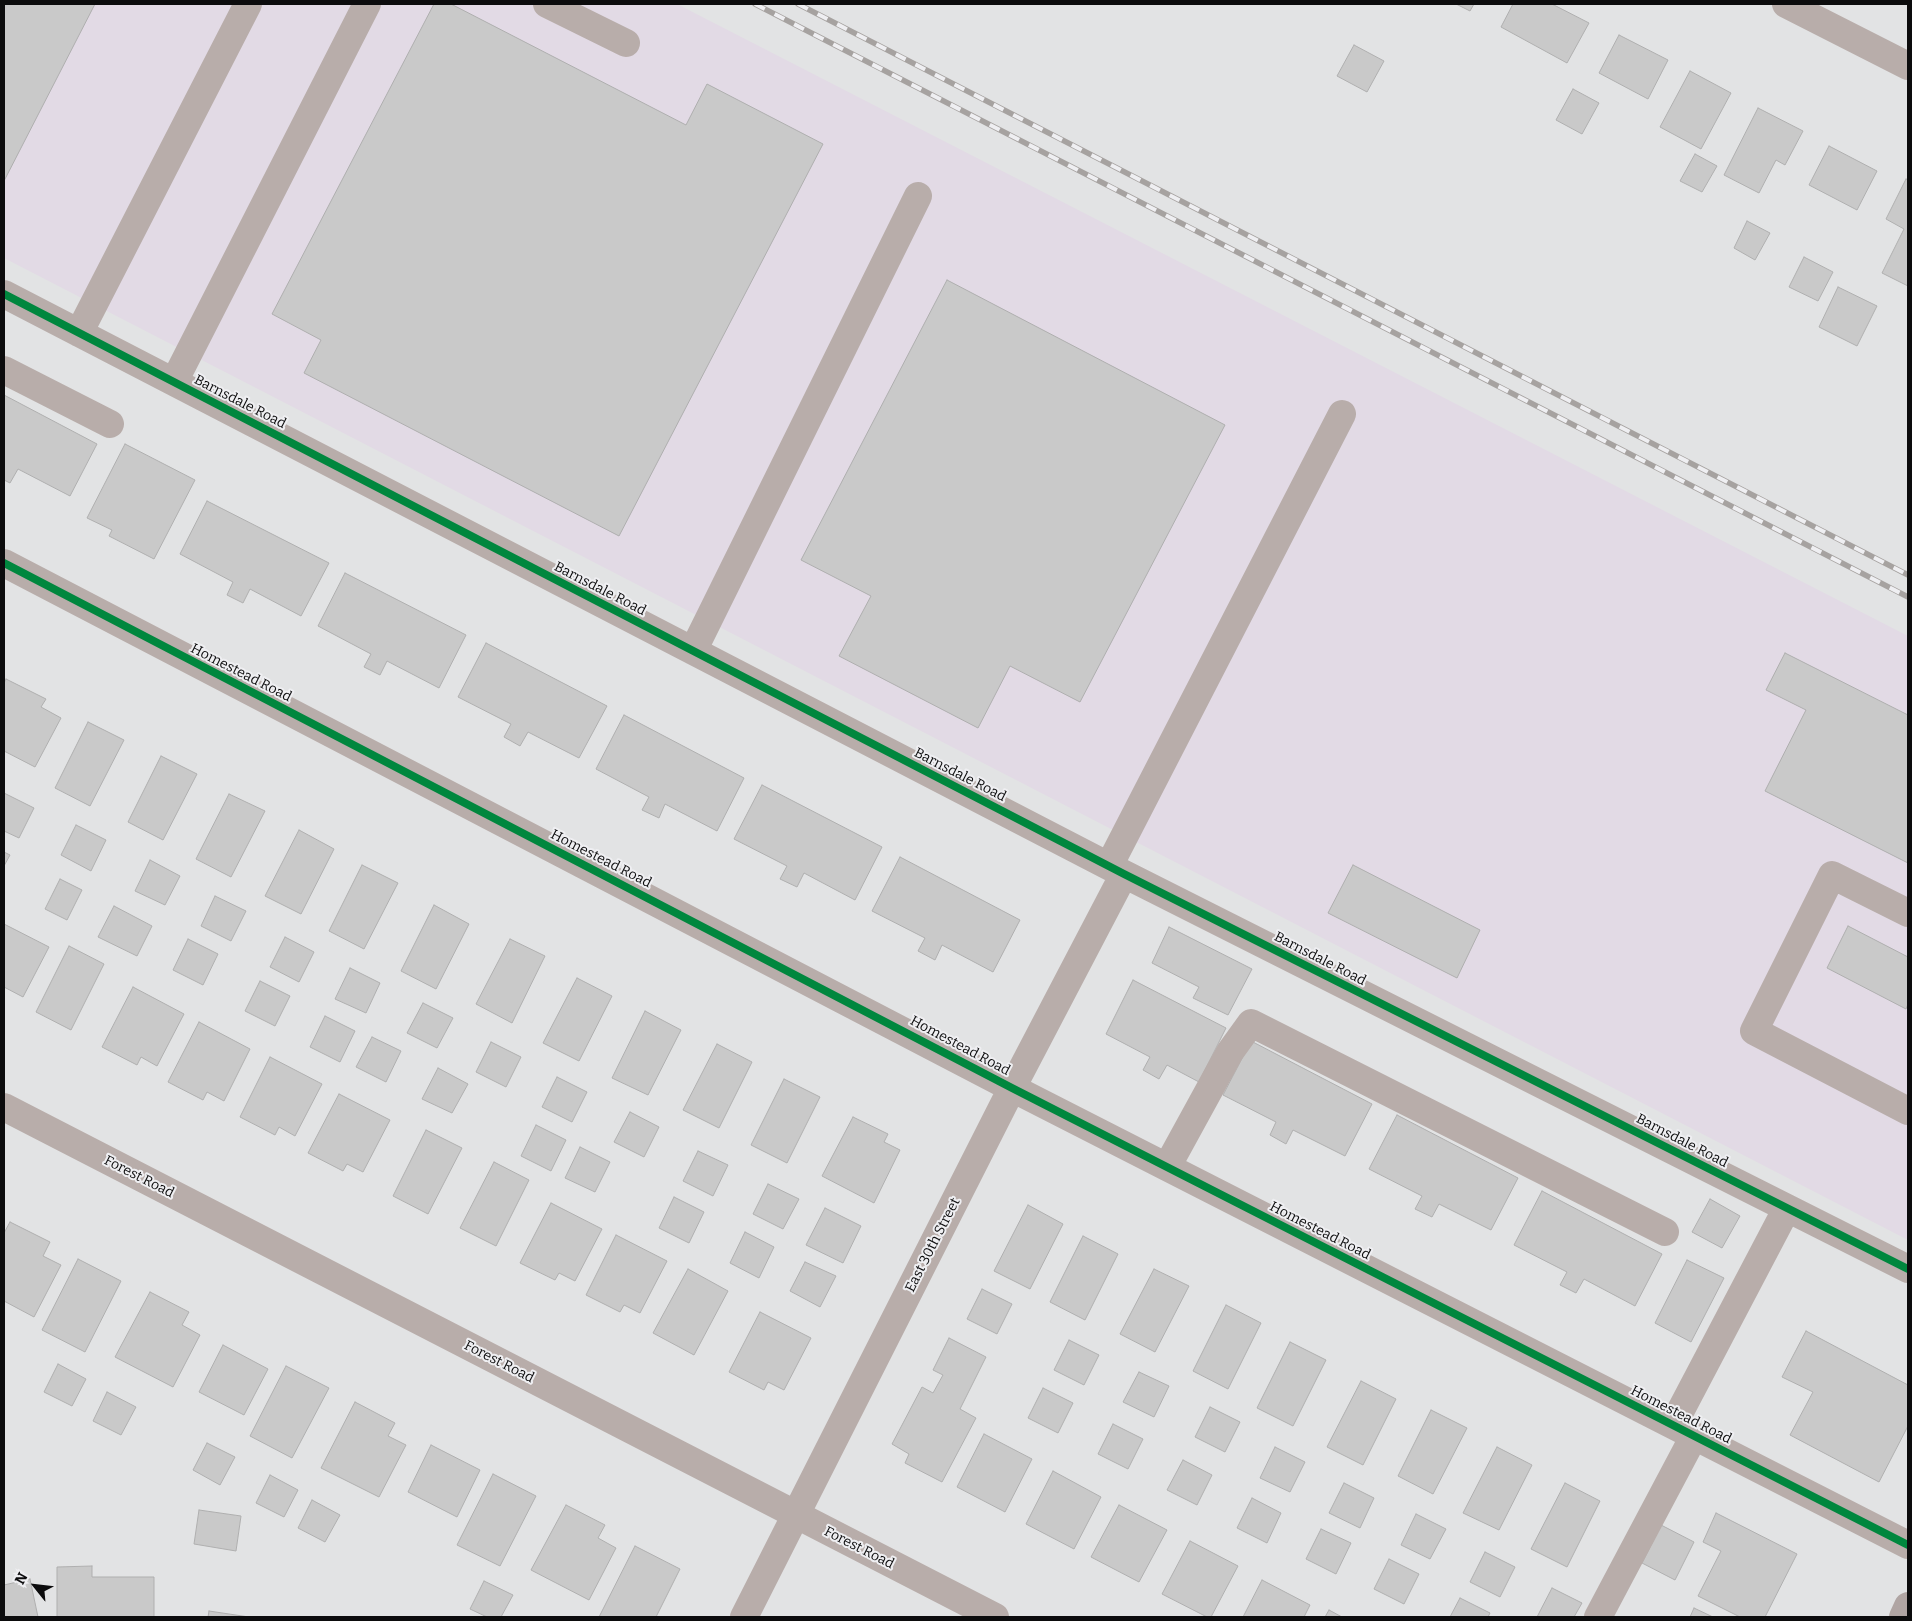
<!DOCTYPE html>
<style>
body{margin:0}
#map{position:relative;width:1912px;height:1621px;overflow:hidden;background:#e2e3e4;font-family:Bitter,serif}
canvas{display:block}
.frame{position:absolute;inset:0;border:5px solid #0c0c0d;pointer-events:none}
.north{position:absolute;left:10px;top:1561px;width:50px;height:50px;-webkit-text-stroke:4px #efeff2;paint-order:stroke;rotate:299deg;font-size:14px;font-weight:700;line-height:20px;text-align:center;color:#0c0c0d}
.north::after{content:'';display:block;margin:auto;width:18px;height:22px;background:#0c0c0d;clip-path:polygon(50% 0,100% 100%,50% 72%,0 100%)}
</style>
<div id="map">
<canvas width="1912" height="1621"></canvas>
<div class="frame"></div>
<div class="north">N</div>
</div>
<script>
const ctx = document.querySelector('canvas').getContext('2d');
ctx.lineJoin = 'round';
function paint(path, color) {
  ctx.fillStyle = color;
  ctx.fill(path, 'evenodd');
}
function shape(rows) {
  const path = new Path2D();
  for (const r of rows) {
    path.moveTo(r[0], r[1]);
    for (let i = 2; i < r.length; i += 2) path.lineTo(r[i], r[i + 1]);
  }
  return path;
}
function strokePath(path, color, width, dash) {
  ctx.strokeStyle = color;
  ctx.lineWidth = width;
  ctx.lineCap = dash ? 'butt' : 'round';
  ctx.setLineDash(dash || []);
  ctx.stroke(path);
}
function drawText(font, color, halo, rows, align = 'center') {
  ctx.font = font + ' Bitter,serif';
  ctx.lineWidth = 4;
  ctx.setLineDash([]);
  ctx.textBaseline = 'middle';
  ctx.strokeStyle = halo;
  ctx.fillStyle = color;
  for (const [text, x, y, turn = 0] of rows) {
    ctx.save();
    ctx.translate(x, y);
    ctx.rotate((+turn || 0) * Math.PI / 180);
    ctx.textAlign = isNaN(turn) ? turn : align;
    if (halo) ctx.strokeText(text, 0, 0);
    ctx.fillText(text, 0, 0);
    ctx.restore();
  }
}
const industrial = shape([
 [4,4,677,4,1908,636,1908,1240,4,258]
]);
const building = shape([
 [4,4,95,4,4,181,4,4],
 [434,4,451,4,686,125,707,84,823,144,619,536,304,373,321,340,272,314,434,4],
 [1456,4,1474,4,1470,11,1456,4],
 [1513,4,1552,4,1589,23,1567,63,1501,27,1513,4],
 [1619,35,1668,60,1648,99,1599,73,1619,35],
 [1354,45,1384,61,1367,92,1337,76,1354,45],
 [1690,71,1731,93,1701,149,1660,127,1690,71],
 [1573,89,1599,103,1582,134,1556,120,1573,89],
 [1758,108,1803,131,1785,165,1776,160,1759,193,1724,175,1758,108],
 [1829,146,1877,171,1857,210,1809,185,1829,146],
 [1695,154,1717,166,1702,192,1680,181,1695,154],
 [1906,179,1908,180,1908,286,1882,273,1904,229,1886,219,1906,179],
 [1747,221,1770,233,1755,260,1734,248,1747,221],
 [1804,257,1833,272,1818,301,1789,287,1804,257],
 [947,280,1225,425,1080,702,1010,666,978,728,839,656,871,596,801,560,947,280],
 [1838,287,1877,306,1857,346,1819,327,1838,287],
 [4,395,97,444,70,496,18,469,10,483,4,480,4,395],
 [125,444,195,480,154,559,109,536,112,530,87,518,125,444],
 [207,501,329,563,301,616,250,589,243,603,227,595,233,582,180,554,207,501],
 [345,573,466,635,439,688,387,661,380,675,364,667,371,654,318,626,345,573],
 [486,643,607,706,579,758,528,732,520,746,504,737,511,724,458,697,486,643],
 [1785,653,1908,715,1908,863,1765,791,1806,710,1766,690,1785,653],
 [6,679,46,699,41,707,61,718,35,767,4,751,4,683,6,679],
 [624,715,744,778,717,831,665,804,659,818,642,810,649,797,596,769,624,715],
 [88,722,124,740,90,806,55,788,88,722],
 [161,756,197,774,163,840,128,822,161,756],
 [762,785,882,847,855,900,804,873,797,887,780,879,787,866,734,839,762,785],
 [4,793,34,808,19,838,4,831,4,793],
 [229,794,265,811,231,877,196,859,229,794],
 [76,825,106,840,91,871,61,855,76,825],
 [299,830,334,849,301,914,265,896,299,830],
 [4,852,10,855,4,866,4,852],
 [900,857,1020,920,993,972,942,945,935,960,918,951,925,938,872,911,900,857],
 [150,860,180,876,165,905,135,891,150,860],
 [362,865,398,883,364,949,329,931,362,865],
 [1353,865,1480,930,1457,978,1328,913,1353,865],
 [60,879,82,890,67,920,45,909,60,879],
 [215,896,246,911,231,941,201,926,215,896],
 [434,905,469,924,436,989,401,971,434,905],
 [114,906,152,926,137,956,98,937,114,906],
 [4,924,49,947,23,997,4,987,4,924],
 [1848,926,1908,957,1908,1004,1906,1009,1827,968,1848,926],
 [1169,927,1252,969,1228,1015,1193,998,1199,987,1152,963,1169,927],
 [285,937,314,952,299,982,270,967,285,937],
 [188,939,218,954,203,985,173,970,188,939],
 [510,939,545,956,512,1023,476,1004,510,939],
 [69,946,104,964,71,1030,36,1012,69,946],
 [350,968,380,983,366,1013,335,999,350,968],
 [577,978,612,996,579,1061,543,1043,577,978],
 [1133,980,1226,1028,1199,1082,1167,1065,1159,1079,1143,1070,1150,1057,1106,1034,1133,980],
 [260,981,290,996,275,1026,245,1011,260,981],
 [133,987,184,1014,157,1066,141,1057,137,1065,102,1047,133,987],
 [423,1003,453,1018,437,1048,407,1033,423,1003],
 [645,1011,681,1030,648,1095,612,1078,645,1011],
 [325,1016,355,1031,340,1062,310,1047,325,1016],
 [199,1022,250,1049,224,1101,207,1092,203,1100,168,1082,199,1022],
 [372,1037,401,1051,386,1082,356,1067,372,1037],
 [1251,1041,1372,1104,1345,1156,1293,1130,1286,1144,1270,1135,1276,1122,1223,1095,1251,1041],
 [491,1042,521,1057,506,1087,476,1072,491,1042],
 [717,1044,752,1062,719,1128,683,1110,717,1044],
 [270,1057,322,1084,295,1136,279,1127,275,1135,240,1117,270,1057],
 [438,1068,468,1084,452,1113,422,1099,438,1068],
 [557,1077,587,1092,572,1122,542,1107,557,1077],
 [784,1079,820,1097,787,1163,751,1145,784,1079],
 [339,1094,390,1120,363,1172,347,1164,343,1171,308,1153,339,1094],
 [630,1112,659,1127,644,1157,614,1142,630,1112],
 [1397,1115,1518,1178,1491,1230,1439,1204,1432,1217,1415,1209,1422,1196,1369,1169,1397,1115],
 [853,1117,888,1134,884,1142,900,1150,874,1203,822,1176,853,1117],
 [536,1125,566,1140,551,1171,521,1156,536,1125],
 [426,1130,462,1148,428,1214,393,1196,426,1130],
 [580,1147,610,1162,595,1192,565,1178,580,1147],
 [698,1151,728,1165,713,1196,683,1181,698,1151],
 [494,1162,529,1180,496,1246,460,1228,494,1162],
 [768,1184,799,1199,783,1229,753,1214,768,1184],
 [1542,1191,1662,1254,1635,1306,1584,1279,1576,1293,1560,1285,1567,1272,1514,1245,1542,1191],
 [674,1197,704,1212,689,1243,659,1228,674,1197],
 [1710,1199,1740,1216,1722,1248,1692,1232,1710,1199],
 [551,1203,602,1229,575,1281,559,1273,555,1280,520,1263,551,1203],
 [1028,1205,1063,1224,1030,1289,994,1271,1028,1205],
 [825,1208,861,1226,843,1263,806,1245,825,1208],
 [10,1222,50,1242,43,1256,61,1265,34,1317,4,1301,4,1233,10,1222],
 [745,1232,774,1247,759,1278,730,1263,745,1232],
 [616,1235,667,1261,640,1313,624,1305,620,1312,586,1295,616,1235],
 [1083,1236,1118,1254,1085,1320,1050,1302,1083,1236],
 [78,1259,121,1281,85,1352,42,1330,78,1259],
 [1687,1260,1724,1278,1691,1342,1655,1323,1687,1260],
 [805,1262,836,1276,820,1307,790,1291,805,1262],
 [688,1269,728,1291,694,1355,653,1333,688,1269],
 [1154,1269,1189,1286,1155,1352,1120,1334,1154,1269],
 [982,1289,1012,1304,997,1334,967,1319,982,1289],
 [150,1292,189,1312,182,1325,200,1335,173,1387,115,1357,150,1292],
 [1226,1305,1261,1323,1228,1389,1193,1371,1226,1305],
 [760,1312,811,1338,784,1390,768,1382,764,1390,729,1372,760,1312],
 [1806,1331,1908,1385,1908,1426,1879,1482,1790,1435,1813,1392,1782,1377,1806,1331],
 [949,1338,986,1357,960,1409,976,1418,942,1482,905,1463,909,1454,892,1444,922,1387,933,1393,943,1375,933,1370,949,1338],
 [1069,1340,1099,1355,1084,1385,1054,1370,1069,1340],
 [1290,1342,1326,1360,1293,1426,1257,1408,1290,1342],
 [223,1345,268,1369,244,1415,199,1392,223,1345],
 [58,1364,86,1379,72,1406,44,1392,58,1364],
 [286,1366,329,1388,292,1458,250,1436,286,1366],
 [1139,1372,1169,1386,1154,1417,1123,1402,1139,1372],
 [1361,1381,1396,1399,1363,1465,1327,1447,1361,1381],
 [1043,1388,1073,1403,1058,1433,1028,1418,1043,1388],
 [107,1392,136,1407,121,1435,93,1421,107,1392],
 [355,1402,395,1423,388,1436,406,1445,379,1497,321,1468,355,1402],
 [1210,1407,1240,1422,1225,1452,1195,1437,1210,1407],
 [1431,1410,1467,1428,1433,1494,1398,1476,1431,1410],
 [1113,1424,1143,1439,1128,1469,1098,1454,1113,1424],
 [984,1434,1032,1459,1005,1512,957,1487,984,1434],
 [207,1443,235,1457,220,1485,193,1470,207,1443],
 [431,1445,480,1470,457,1517,408,1492,431,1445],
 [1275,1447,1305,1462,1290,1492,1260,1478,1275,1447],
 [1497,1447,1532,1465,1499,1530,1463,1513,1497,1447],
 [1183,1460,1212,1475,1197,1505,1167,1490,1183,1460],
 [1053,1471,1101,1497,1074,1549,1026,1524,1053,1471],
 [493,1474,536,1496,500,1566,457,1545,493,1474],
 [270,1475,298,1490,284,1517,256,1503,270,1475],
 [1344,1483,1374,1498,1360,1528,1329,1513,1344,1483],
 [1565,1483,1600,1501,1567,1567,1531,1549,1565,1483],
 [1252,1498,1281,1513,1267,1543,1237,1528,1252,1498],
 [312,1500,340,1515,325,1542,298,1528,312,1500],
 [566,1505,605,1525,598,1538,616,1548,589,1600,531,1570,566,1505],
 [1119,1505,1167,1530,1139,1582,1091,1557,1119,1505],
 [199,1510,241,1516,236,1551,194,1544,199,1510],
 [1716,1513,1797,1554,1765,1617,1740,1617,1698,1596,1721,1551,1703,1542,1716,1513],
 [1416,1514,1446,1529,1430,1559,1401,1545,1416,1514],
 [1661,1525,1694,1542,1675,1580,1642,1563,1661,1525],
 [1321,1529,1351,1543,1336,1574,1306,1559,1321,1529],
 [1190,1541,1238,1566,1211,1617,1207,1617,1162,1594,1190,1541],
 [635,1546,680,1569,656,1617,599,1617,635,1546],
 [1485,1552,1515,1567,1500,1597,1470,1582,1485,1552],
 [1389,1559,1419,1574,1404,1604,1374,1589,1389,1559],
 [92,1566,92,1577,154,1577,154,1617,57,1617,57,1567,92,1566],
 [30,1579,38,1617,4,1617,4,1585,30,1579],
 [1262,1580,1310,1605,1304,1617,1243,1617,1262,1580],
 [484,1581,513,1595,501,1617,487,1617,470,1609,484,1581],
 [1552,1588,1582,1603,1574,1617,1537,1617,1552,1588],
 [1460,1598,1490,1613,1488,1617,1450,1617,1460,1598],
 [1694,1608,1713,1617,1690,1617,1694,1608],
 [1329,1610,1342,1617,1325,1617,1329,1610],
 [209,1611,249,1617,208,1617,209,1611]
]);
const minor = shape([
 [547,4,626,43],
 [1786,4,1908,66],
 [4,294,1124,874,1908,1269],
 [79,333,248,4],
 [4,370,110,424],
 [174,382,367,4],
 [4,563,1012,1088,1908,1545],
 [693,651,918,196],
 [1109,866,1342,414],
 [1908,913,1832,875,1754,1031,1908,1111],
 [4,1107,995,1617],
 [1167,1167,1230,1052,1251,1023,1665,1232],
 [1673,1425,1787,1208],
 [744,1617,1012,1088,1124,874],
 [1598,1617,1694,1436]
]);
const major = shape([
 [1903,1617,1908,1606]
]);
const rail = shape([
 [755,4,1908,597],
 [798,4,1908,575]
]);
const cycleway = shape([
 [4,294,1124,874,1908,1269],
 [4,563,1012,1088,1908,1545]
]);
const streetNames = [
 ["Barnsdale Road",240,402,27],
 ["Barnsdale Road",600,589,27],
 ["Homestead Road",241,673,27],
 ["Barnsdale Road",960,775,27],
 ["Homestead Road",601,859,27],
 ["Barnsdale Road",1320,959,27],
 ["Homestead Road",960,1046,28],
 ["Barnsdale Road",1682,1141,27],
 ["Forest Road",139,1177,27],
 ["Homestead Road",1320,1231,27],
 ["East 30th Street",933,1245,-63],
 ["Forest Road",499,1362,27],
 ["Homestead Road",1681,1415,27],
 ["Forest Road",859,1548,27]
];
paint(industrial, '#e2dae5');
paint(building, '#c9c9c9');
strokePath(building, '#afafaf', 1);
strokePath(minor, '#b8adaa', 28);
strokePath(major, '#b0a5a3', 28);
strokePath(rail, '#a6a2a0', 5.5);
strokePath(rail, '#efeff2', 4, [11]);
strokePath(cycleway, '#00873e', 8);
drawText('14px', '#0c0c0d', '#efeff2', streetNames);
</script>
